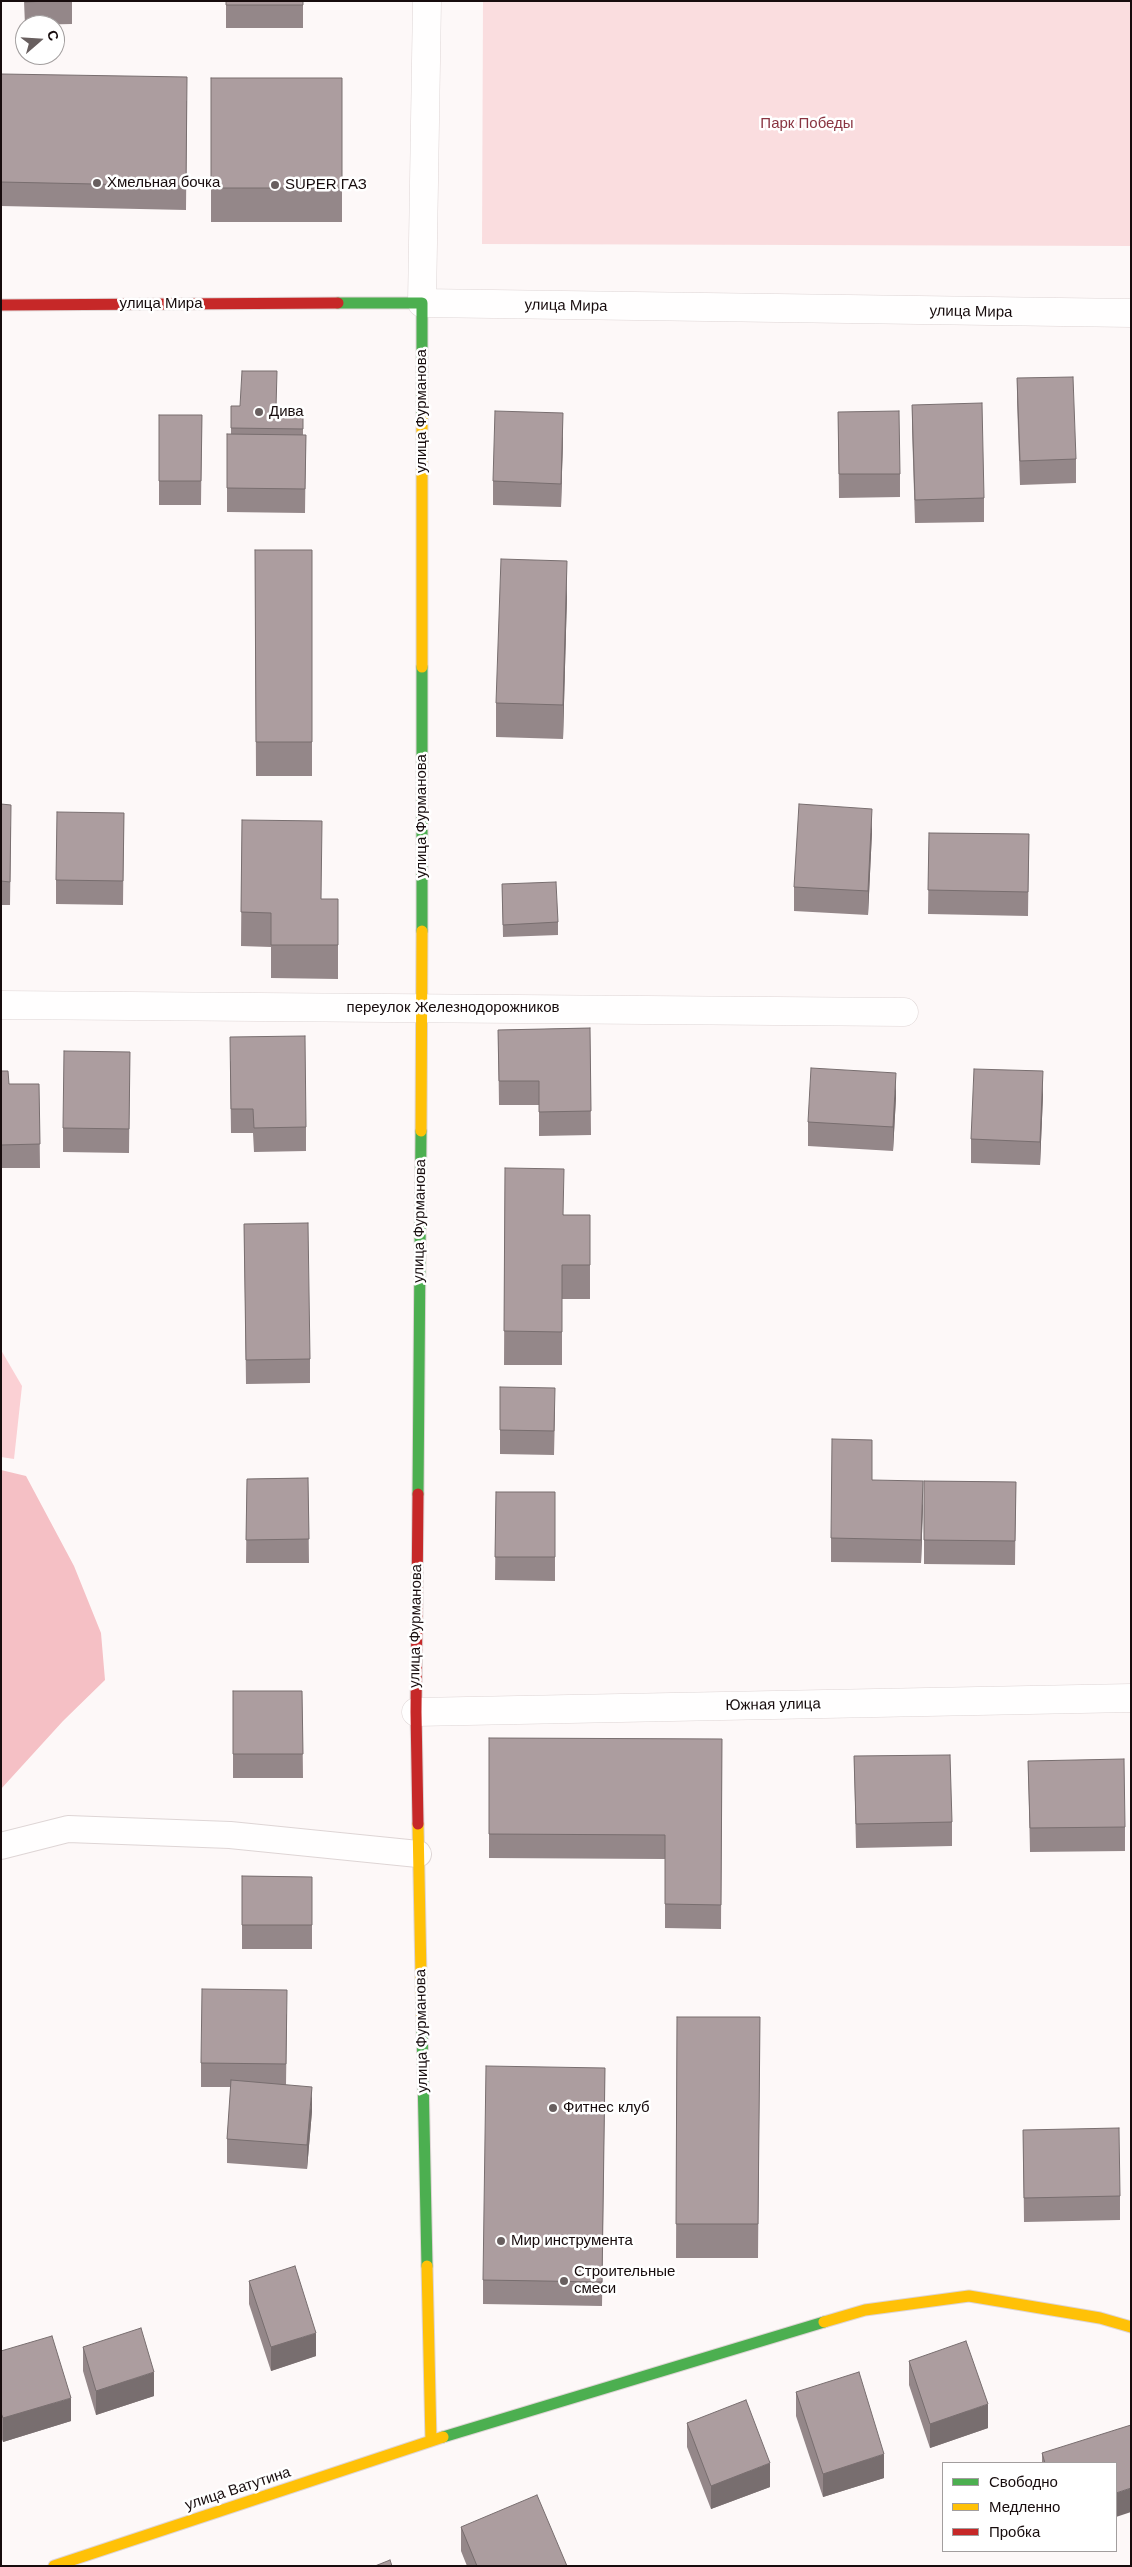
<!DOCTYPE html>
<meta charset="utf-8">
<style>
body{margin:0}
#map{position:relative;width:1132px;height:2567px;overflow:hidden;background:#fdf8f8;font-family:Helvetica,sans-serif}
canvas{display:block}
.frame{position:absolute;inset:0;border:2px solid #170c0d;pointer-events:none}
.legend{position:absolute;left:942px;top:2462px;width:175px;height:90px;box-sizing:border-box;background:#fff;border:1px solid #a29e9e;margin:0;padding:6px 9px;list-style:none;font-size:15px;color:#170c0d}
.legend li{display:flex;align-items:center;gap:10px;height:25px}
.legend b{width:25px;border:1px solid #a29e9e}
.north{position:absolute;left:15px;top:15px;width:50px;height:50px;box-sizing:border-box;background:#fff;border:1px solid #a29e9e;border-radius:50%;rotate:71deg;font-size:14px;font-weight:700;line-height:20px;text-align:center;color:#170c0d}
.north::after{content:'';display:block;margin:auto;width:18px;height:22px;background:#685f5f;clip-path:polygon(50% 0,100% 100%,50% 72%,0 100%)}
</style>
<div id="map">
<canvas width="1132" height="2567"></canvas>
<div class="frame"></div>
<ul class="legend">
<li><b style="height:6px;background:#4caf50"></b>Свободно</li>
<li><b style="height:6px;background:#ffc107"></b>Медленно</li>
<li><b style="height:6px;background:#c62828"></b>Пробка</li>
</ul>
<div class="north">С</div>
</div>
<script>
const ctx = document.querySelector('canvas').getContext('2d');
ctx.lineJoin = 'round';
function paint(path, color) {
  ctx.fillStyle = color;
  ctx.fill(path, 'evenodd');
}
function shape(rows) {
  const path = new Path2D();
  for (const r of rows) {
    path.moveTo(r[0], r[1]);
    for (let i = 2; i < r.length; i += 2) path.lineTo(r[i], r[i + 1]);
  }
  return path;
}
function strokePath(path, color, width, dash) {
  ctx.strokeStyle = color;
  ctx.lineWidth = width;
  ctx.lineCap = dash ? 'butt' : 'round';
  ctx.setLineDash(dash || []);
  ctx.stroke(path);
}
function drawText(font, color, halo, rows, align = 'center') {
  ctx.font = font + ' Helvetica,sans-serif';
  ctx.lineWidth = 5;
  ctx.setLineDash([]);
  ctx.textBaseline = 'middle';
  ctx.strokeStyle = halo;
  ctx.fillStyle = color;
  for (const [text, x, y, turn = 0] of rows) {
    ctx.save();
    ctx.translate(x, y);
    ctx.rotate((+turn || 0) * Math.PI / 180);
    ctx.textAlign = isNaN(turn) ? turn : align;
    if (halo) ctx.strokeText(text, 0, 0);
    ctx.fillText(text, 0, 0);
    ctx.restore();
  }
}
const green = shape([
 [483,1,1131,1,1131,246,482,244]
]);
const forest = shape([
 [1,1350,22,1386,14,1459,1,1457]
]);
const water = shape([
 [1,1470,26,1476,74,1566,101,1633,105,1680,63,1721,1,1789]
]);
const lane = shape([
 [1,1846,68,1829,230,1835,418,1854]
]);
const street = shape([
 [427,1,422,303,1131,313],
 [1,1005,904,1012],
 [416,1712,1131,1698]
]);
const fast = shape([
 [338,303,422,303,422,418],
 [422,667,422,931],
 [418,1494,421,1131],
 [422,2027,427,2266],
 [443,2437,824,2322]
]);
const slow = shape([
 [422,418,422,667],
 [421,1131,422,931],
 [418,1824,422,2027],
 [427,2266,431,2441],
 [824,2322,865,2310,969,2296,1100,2318,1131,2327],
 [54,2566,443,2437]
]);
const jam = shape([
 [1,305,338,303],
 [418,1494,416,1712,418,1824]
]);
const wall = shape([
 [24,1,72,1,72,24,25,25],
 [226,1,303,1,303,28,226,28],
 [1,74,187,101,186,210,1,206],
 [211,78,342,78,342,222,211,222],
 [1017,378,1076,459,1076,483,1020,485,1017,402],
 [912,405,984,498,984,522,915,523,912,429],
 [231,406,303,408,303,435,306,435,305,513,227,512,227,434,231,434],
 [838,412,900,474,900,497,839,498],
 [159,415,202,415,201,505,159,505],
 [563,437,561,507,493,505,493,481],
 [255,550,312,550,312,776,256,776],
 [567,595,563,739,496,737,496,703],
 [1,804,11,828,10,905,1,905],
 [124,813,123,905,56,904,56,880],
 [242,820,321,899,338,933,338,979,271,978,271,947,241,946],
 [872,832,868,915,794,911,794,887],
 [929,833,1029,834,1028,916,928,914],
 [502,884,558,922,558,935,503,937],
 [590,1028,591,1135,539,1136,539,1105,499,1105,498,1030],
 [130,1052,129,1153,63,1152,63,1128],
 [230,1061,306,1127,306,1151,254,1152,253,1133,231,1133],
 [1,1071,9,1084,39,1084,40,1168,1,1168],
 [1043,1095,1040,1165,971,1163,971,1139],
 [896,1097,893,1151,808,1146,808,1122],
 [505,1168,564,1215,590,1215,590,1299,562,1299,562,1365,504,1365],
 [244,1224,310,1359,310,1383,246,1384],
 [500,1387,555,1412,554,1455,500,1454],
 [308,1478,309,1563,246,1563,247,1479],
 [872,1480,923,1505,921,1563,831,1562,831,1538],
 [924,1481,1016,1482,1015,1565,924,1564],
 [496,1492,555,1492,555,1581,495,1580],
 [233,1691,302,1691,303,1778,233,1778],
 [489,1738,722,1739,721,1929,665,1928,665,1859,489,1858],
 [854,1756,952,1822,952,1846,856,1848],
 [1028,1761,1125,1827,1125,1851,1030,1852],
 [242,1876,312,1877,312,1949,242,1949],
 [287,2014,286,2085,312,2111,307,2169,227,2163,227,2139,231,2087,201,2087,201,2063],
 [677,2017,760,2017,758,2258,676,2258],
 [605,2068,602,2306,483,2304,483,2280],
 [1023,2130,1120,2196,1120,2220,1024,2222],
 [249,2281,316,2356,271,2371,249,2304],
 [83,2347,154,2396,96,2415,83,2371],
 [1,2351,71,2421,3,2442,1,2437],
 [909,2361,988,2428,930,2448,909,2385],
 [796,2392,884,2478,823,2497,796,2416],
 [687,2423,770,2487,711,2509,687,2447],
 [1042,2453,1116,2463,1042,2463],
 [461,2527,567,2566,467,2566,461,2551]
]);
const shadedWall = shape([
 [563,413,563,437,561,507,561,484],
 [567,561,567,595,563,739,563,705],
 [872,809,872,832,868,915,868,891],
 [1043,1071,1043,1095,1040,1165,1040,1142],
 [896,1073,896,1097,893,1151,893,1127],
 [923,1481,923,1505,921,1563,921,1540],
 [312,2087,312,2111,307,2169,307,2145],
 [316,2333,316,2356,271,2371,271,2347],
 [154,2372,154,2396,96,2415,96,2391],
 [71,2398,71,2421,3,2442,3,2418],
 [988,2404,988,2428,930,2448,930,2424],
 [884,2454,884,2478,823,2497,823,2474],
 [770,2463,770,2487,711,2509,711,2486],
 [1131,2488,1131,2512,1116,2517,1116,2493]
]);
const building = shape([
 [25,1,49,1,25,2,25,1],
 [226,1,303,1,303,5,226,5,226,1],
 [1,74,187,77,186,186,1,182,1,74],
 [211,78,342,78,342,188,211,188,211,78],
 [242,371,277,371,276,408,303,408,303,429,231,428,231,406,240,406,242,371],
 [1073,377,1076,459,1020,461,1017,378,1073,377],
 [982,403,984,498,915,500,912,405,982,403],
 [495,411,563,413,561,484,493,481,495,411],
 [899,411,900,474,839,474,838,412,899,411],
 [159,415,202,415,201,481,159,481,159,415],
 [227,434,306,435,305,489,227,488,227,434],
 [255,550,312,550,312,742,256,742,255,550],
 [501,559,567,561,563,705,496,703,501,559],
 [1,804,11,805,10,882,1,881,1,804],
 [799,804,872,809,868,891,794,887,799,804],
 [57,812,124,813,123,881,56,880,57,812],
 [242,820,322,821,321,899,338,899,338,945,271,945,271,913,241,912,242,820],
 [929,833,1029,834,1028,892,928,890,929,833],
 [556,882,558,922,503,925,502,884,556,882],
 [590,1028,591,1111,539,1112,539,1081,499,1081,498,1030,590,1028],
 [305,1036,306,1127,254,1128,253,1109,231,1109,230,1037,305,1036],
 [64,1051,130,1052,129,1129,63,1128,64,1051],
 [811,1068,896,1073,893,1127,808,1122,811,1068],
 [974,1069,1043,1071,1040,1142,971,1139,974,1069],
 [1,1071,8,1071,9,1084,39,1084,40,1144,1,1145,1,1071],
 [505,1168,564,1169,563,1215,590,1215,590,1265,562,1265,562,1332,504,1331,505,1168],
 [308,1223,310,1359,246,1360,244,1224,308,1223],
 [500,1387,555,1388,554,1431,500,1430,500,1387],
 [832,1439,872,1440,872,1480,923,1481,921,1540,831,1538,832,1439],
 [308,1478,309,1539,246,1540,247,1479,308,1478],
 [924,1481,1016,1482,1015,1541,924,1540,924,1481],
 [496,1492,555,1492,555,1557,495,1557,496,1492],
 [233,1691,302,1691,303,1754,233,1754,233,1691],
 [489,1738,722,1739,721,1905,665,1904,665,1835,489,1834,489,1738],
 [950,1755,952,1822,856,1824,854,1756,950,1755],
 [1124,1759,1125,1827,1030,1828,1028,1761,1124,1759],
 [242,1876,312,1877,312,1925,242,1925,242,1876],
 [202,1989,287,1990,286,2064,201,2063,202,1989],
 [677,2017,760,2017,758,2224,676,2224,677,2017],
 [486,2066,605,2068,602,2282,483,2280,486,2066],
 [231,2080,312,2087,307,2145,227,2139,231,2080],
 [1119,2128,1120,2196,1024,2198,1023,2130,1119,2128],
 [295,2266,316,2333,271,2347,249,2281,295,2266],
 [141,2328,154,2372,96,2391,83,2347,141,2328],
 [52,2336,71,2398,3,2418,1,2413,1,2351,52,2336],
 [966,2341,988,2404,930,2424,909,2361,966,2341],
 [859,2372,884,2454,823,2474,796,2392,859,2372],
 [746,2400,770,2463,711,2486,687,2423,746,2400],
 [1131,2425,1131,2488,1116,2493,1116,2463,1045,2463,1042,2453,1131,2425],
 [537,2495,567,2566,477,2566,461,2527,537,2495],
 [390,2560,392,2566,375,2566,390,2560]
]);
const markers = [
 [97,183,5,"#685f5f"],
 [275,185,5,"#685f5f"],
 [259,412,5,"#685f5f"],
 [553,2108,5,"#685f5f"],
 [501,2241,5,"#685f5f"],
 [564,2281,5,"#685f5f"]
];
const parkNames = [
 ["Парк Победы",807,124]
];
const poiNames = [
 ["Хмельная бочка",107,183],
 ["SUPER ГАЗ",285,185],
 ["Дива",269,412],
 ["Фитнес клуб",563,2108],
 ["Мир инструмента",511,2241],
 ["Строительные",574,2272],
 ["смеси",574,2289]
];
const streetNames = [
 ["улица Мира",161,304],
 ["улица Мира",566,306,1],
 ["улица Мира",971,312,1],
 ["улица Фурманова",422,411,-90],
 ["улица Фурманова",422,816,-90],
 ["переулок Железнодорожников",453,1008],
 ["улица Фурманова",420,1221,-89],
 ["улица Фурманова",416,1626,-89],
 ["Южная улица",773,1705,-1],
 ["улица Фурманова",422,2031,-91],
 ["улица Ватутина",238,2489,-18]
];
paint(green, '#fadddf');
paint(forest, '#fbd0d4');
paint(water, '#f5c0c5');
strokePath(lane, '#ded5d5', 28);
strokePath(street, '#ded5d5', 29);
strokePath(fast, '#ded5d5', 13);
strokePath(slow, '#ded5d5', 13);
strokePath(jam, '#ded5d5', 13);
strokePath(lane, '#fffefe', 26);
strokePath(street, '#fffefe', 28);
strokePath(fast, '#4caf50', 11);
strokePath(slow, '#ffc107', 11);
strokePath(jam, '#c62828', 11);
paint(wall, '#948789');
paint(shadedWall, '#786e6f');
paint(building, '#ac9d9f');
strokePath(building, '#786e6f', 1);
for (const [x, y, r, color] of markers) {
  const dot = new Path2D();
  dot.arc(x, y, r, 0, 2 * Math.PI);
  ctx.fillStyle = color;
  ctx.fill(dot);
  strokePath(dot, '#fff', 2);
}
drawText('15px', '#893441', '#fff', parkNames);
drawText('15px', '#170c0d', '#fff', poiNames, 'left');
drawText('15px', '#170c0d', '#fff', streetNames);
</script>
